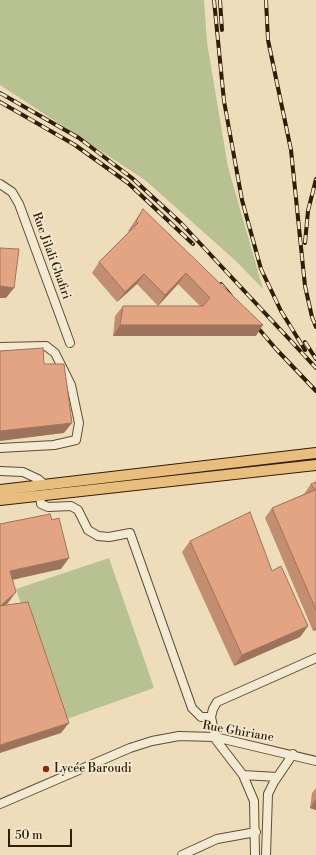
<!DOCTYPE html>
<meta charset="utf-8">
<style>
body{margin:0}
#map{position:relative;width:316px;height:855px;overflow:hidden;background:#edb;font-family:"Libre Bodoni",serif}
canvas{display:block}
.scale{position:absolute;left:8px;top:829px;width:64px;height:18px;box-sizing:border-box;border:2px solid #311d00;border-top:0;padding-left:5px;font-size:12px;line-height:14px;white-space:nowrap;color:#311d00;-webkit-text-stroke:3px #f4e9d3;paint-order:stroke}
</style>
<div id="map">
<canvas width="316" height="855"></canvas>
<div class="scale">50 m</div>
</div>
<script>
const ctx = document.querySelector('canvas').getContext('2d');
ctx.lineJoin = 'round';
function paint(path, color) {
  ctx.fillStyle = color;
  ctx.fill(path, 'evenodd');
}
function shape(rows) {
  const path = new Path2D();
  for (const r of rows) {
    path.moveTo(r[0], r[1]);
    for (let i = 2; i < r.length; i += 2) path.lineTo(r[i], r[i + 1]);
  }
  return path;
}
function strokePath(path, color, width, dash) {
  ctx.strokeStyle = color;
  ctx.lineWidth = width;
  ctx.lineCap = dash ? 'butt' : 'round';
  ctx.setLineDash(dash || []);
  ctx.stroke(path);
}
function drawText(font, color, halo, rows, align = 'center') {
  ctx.font = font + ' "Libre Bodoni",serif';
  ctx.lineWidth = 3.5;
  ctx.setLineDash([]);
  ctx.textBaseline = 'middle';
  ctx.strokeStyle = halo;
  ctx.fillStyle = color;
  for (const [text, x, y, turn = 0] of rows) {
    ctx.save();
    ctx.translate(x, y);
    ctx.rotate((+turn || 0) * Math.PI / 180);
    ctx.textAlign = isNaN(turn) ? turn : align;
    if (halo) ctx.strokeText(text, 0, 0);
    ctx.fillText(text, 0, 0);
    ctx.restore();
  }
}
const green = shape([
 [0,0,204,0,207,43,228,167,263,289,237,262,145,180,0,85],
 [109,558,154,688,61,721,16,589]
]);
const minor = shape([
 [0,184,12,192,19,204,70,343],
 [0,347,46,346,55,353,71,385,79,423,76,440,54,445,0,448],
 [0,471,23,472,38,479,45,485],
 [40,496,41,504,48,507,71,506,78,510,88,530,98,536,109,537,130,533,192,708,201,717,211,717],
 [243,775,277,777],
 [0,804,130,748,152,741,179,736,215,737,316,761],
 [182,855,217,839,256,832],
 [255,855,254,801,243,775,216,740,211,717,213,709,217,702,316,658],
 [266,855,268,794,274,782,293,754]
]);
const major = shape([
 [0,490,316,453],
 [0,500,316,465]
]);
const rail = shape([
 [214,0,224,101,242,200,261,269,281,311,305,350],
 [220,0,222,30],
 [266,0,268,40,291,150,305,286,312,317,316,327],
 [0,93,79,138,132,178,181,223,316,368],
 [0,102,75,145,128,183,193,244],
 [305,243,308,211,316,179],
 [221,284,231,296],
 [253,322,276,349,316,391],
 [305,342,316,359]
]);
const wall = shape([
 [143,209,256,336,113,336,115,316,123,306,158,306,137,284,117,302,92,273,99,262,129,232,128,231],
 [178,284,200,306,158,306],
 [316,482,316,630,313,631,265,518,272,508,304,494,311,484],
 [190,541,272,571,308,626,300,637,234,666,182,552],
 [316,788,316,810,310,808,312,793]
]);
const shadedWall = shape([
 [186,273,178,284,158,306,165,295],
 [144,274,137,284,117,302,125,292],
 [0,286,14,288,6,298,0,298],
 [120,325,263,325,256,336,113,336],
 [72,423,64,433,0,441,0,431],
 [69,558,61,569,3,582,10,571],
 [16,592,8,603,0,610,0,606],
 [308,626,300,637,234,666,242,655],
 [316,627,316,630,313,631],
 [69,723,61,733,0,753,0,745],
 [316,799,316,810,310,808]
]);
const building = shape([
 [143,209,263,325,120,325,123,306,203,306,210,298,186,273,165,295,144,274,125,292,99,262,138,223,136,221,143,209],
 [0,248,19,249,14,288,0,286,0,248],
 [43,348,44,364,64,364,72,423,0,431,0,351,43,348],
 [316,482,316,610,272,508,315,490,311,484,316,482],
 [250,512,272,571,281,566,308,626,242,655,190,541,250,512],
 [50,514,52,520,59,518,69,558,10,571,16,592,0,606,0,524,50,514],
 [28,602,69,723,0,745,0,606,28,602]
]);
const markers = [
 [46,769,4,"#8f2418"]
];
const streetNames = [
 ["Rue Jilali Ghafiri",51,256,70],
 ["Rue Ghiriane",238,732,10]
];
const poiNames = [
 ["Lycée Baroudi",54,769]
];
paint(green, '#b8c191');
strokePath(minor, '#604d2f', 10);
strokePath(major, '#311d00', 12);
strokePath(minor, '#f4e9d3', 8);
strokePath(major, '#e7be7e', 10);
strokePath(rail, '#311d00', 4);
strokePath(rail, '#f4e9d3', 2.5, [8]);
paint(wall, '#c28d70');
paint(shadedWall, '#9e735b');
paint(building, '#e2a482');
strokePath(building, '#9e735b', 1);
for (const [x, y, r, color] of markers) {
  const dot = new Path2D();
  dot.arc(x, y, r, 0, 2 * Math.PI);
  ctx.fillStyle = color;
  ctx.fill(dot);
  strokePath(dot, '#f4e9d3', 1.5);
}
drawText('12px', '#311d00', '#f4e9d3', streetNames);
drawText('12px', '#311d00', '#f4e9d3', poiNames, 'left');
</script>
